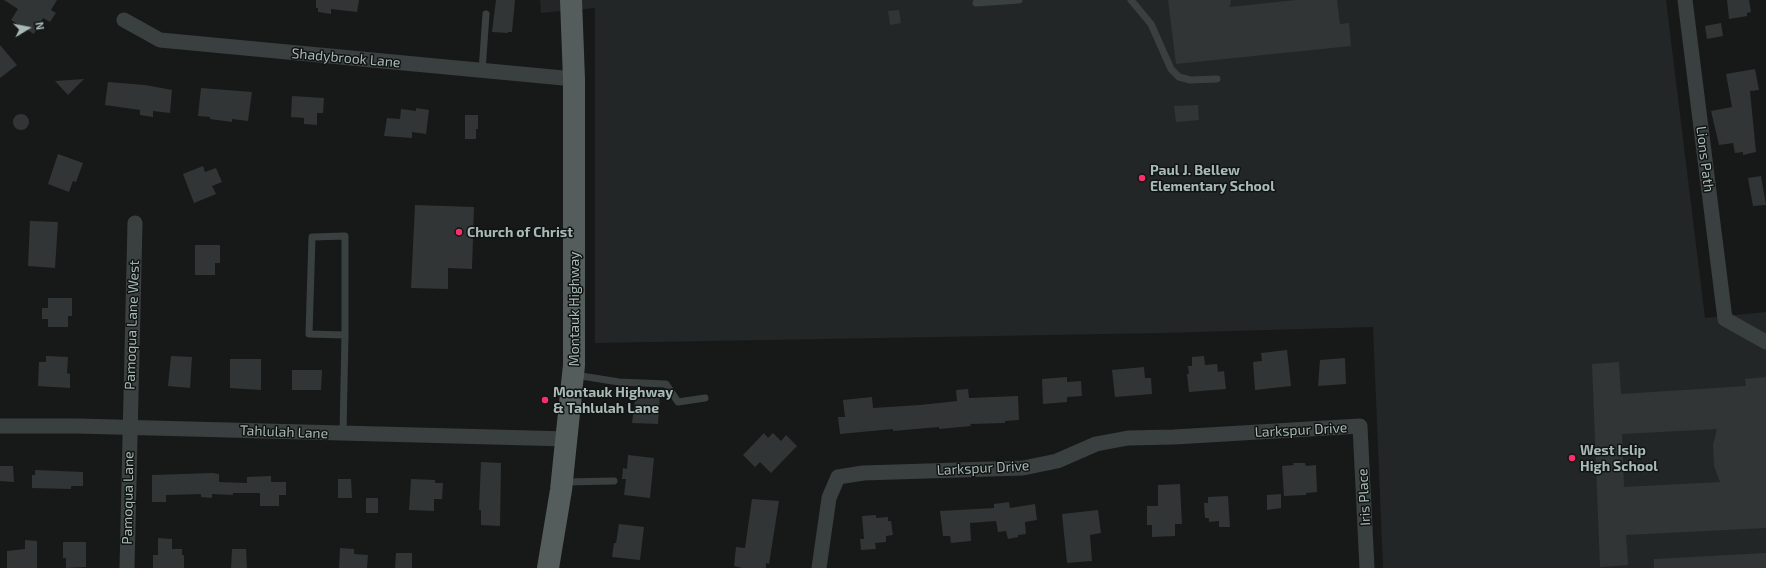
<!DOCTYPE html>
<style>
body{margin:0}
#map{position:relative;width:1766px;height:568px;overflow:hidden;background:#171919;font-family:"Exo 2",sans-serif}
canvas{display:block}
.north{position:absolute;left:8px;top:8px;width:40px;height:40px;-webkit-text-stroke:3px #121414;paint-order:stroke;rotate:80deg;font-size:11px;font-weight:700;line-height:16px;text-align:center;color:#a8bab5}
.north::after{content:'';display:block;margin:auto;width:14px;height:18px;background:#a8bab5;clip-path:polygon(50% 0,100% 100%,50% 72%,0 100%)}
</style>
<div id="map">
<canvas width="1766" height="568"></canvas>
<div class="north">N</div>
</div>
<script>
const ctx = document.querySelector('canvas').getContext('2d');
ctx.lineJoin = 'round';
function paint(path, color) {
  ctx.fillStyle = color;
  ctx.fill(path, 'evenodd');
}
function shape(rows) {
  const path = new Path2D();
  for (const r of rows) {
    if (r.length === 3) {
      path.moveTo(r[0] + r[2], r[1]);
      path.arc(r[0], r[1], r[2], 0, 2 * Math.PI);
      continue;
    }
    path.moveTo(r[0], r[1]);
    for (let i = 2; i < r.length; i += 2) path.lineTo(r[i], r[i + 1]);
  }
  return path;
}
function strokePath(path, color, width, dash) {
  ctx.strokeStyle = color;
  ctx.lineWidth = width;
  ctx.lineCap = dash ? 'butt' : 'round';
  ctx.setLineDash(dash || []);
  ctx.stroke(path);
}
function drawText(font, color, halo, rows, align = 'center') {
  ctx.font = font + ' "Exo 2",sans-serif';
  ctx.lineWidth = 3;
  ctx.setLineDash([]);
  ctx.textBaseline = 'middle';
  ctx.strokeStyle = halo;
  ctx.fillStyle = color;
  for (const [text, x, y, turn = 0] of rows) {
    ctx.save();
    ctx.translate(x, y);
    ctx.rotate((+turn || 0) * Math.PI / 180);
    ctx.textAlign = isNaN(turn) ? turn : align;
    if (halo) ctx.strokeText(text, 0, 0);
    ctx.fillText(text, 0, 0);
    ctx.restore();
  }
}
const built = shape([
 [540,0,1666,0,1705,318,1766,312,1766,568,1383,568,1373,327,1163,333,595,343,595,8,541,13]
]);
const building = shape([
 [4,0,57,0,51,10,56,13,50,22,43,18,34,34,11,20,18,9],
 [316,0,359,0,357,12,331,9,331,14,318,12,318,8,316,8],
 [496,0,515,0,512,32,508,32,508,33,492,32],
 [1168,0,1231,0,1230,7,1296,0,1337,0,1340,24,1349,23,1351,46,1176,64],
 [1727,0,1749,0,1751,12,1747,13,1747,16,1729,19],
 [899,10,901,23,890,25,888,11],
 [1721,23,1723,36,1707,39,1705,26],
 [0,45,17,65,0,78],
 [1755,69,1759,90,1750,91,1756,152,1743,155,1743,152,1735,153,1733,143,1719,145,1711,111,1732,107,1726,74],
 [84,79,68,95,55,81],
 [108,82,145,85,172,90,170,113,153,111,153,117,140,115,140,110,105,105],
 [201,88,252,92,248,121,232,119,232,122,210,119,210,117,198,116],
 [292,96,324,98,323,113,317,113,317,125,304,124,304,118,291,117],
 [1198,105,1199,120,1176,122,1174,106],
 [416,108,429,110,426,134,412,132,412,138,384,136,387,118,400,119,401,109,416,111],
 [21,122,8],
 [465,115,478,115,478,129,476,129,476,139,465,139],
 [58,154,83,163,76,182,73,181,69,192,48,184],
 [203,166,205,172,216,168,222,182,212,186,216,194,194,203,183,174],
 [1761,176,1766,205,1753,206,1748,178],
 [415,205,474,207,472,269,448,268,448,289,411,288],
 [30,221,58,222,55,268,28,266],
 [195,245,220,245,220,263,215,263,215,275,195,275],
 [48,298,72,298,72,316,68,316,68,327,48,327,48,319,42,319,42,308,48,308],
 [1287,350,1291,386,1255,390,1253,362,1262,361,1261,353],
 [46,356,68,357,67,373,70,374,70,388,38,386,39,362,46,362],
 [171,356,192,357,190,388,168,386],
 [1204,356,1205,365,1217,364,1218,372,1224,371,1226,389,1189,392,1187,374,1189,374,1188,366,1192,366,1192,357],
 [1345,358,1346,384,1318,386,1320,360],
 [230,359,261,359,261,390,230,388],
 [1619,362,1621,394,1746,386,1745,379,1766,377,1766,528,1626,535,1628,565,1600,567,1592,364],
 [1717,429,1713,445,1714,466,1720,482,1624,487,1622,434],
 [1144,367,1145,378,1151,378,1152,394,1115,397,1112,370],
 [292,370,322,370,321,390,292,390],
 [1067,377,1067,382,1081,381,1082,396,1067,397,1067,402,1043,404,1042,379],
 [968,389,969,398,1018,396,1019,420,1005,421,1005,423,970,424,971,426,939,429,939,427,893,431,893,429,840,434,838,417,845,417,843,400,872,397,873,408,920,405,957,401,956,390],
 [636,393,660,395,658,424,632,423],
 [764,433,768,438,773,433,781,441,786,435,797,446,771,473,760,462,755,467,743,455],
 [628,455,654,458,650,498,624,495,626,479,622,479,623,468,627,469],
 [481,462,501,463,500,526,481,525,481,510,479,510],
 [1293,463,1305,463,1306,466,1316,465,1317,492,1306,493,1306,495,1284,496,1282,466,1294,465],
 [0,466,13,466,14,482,0,481],
 [35,470,83,472,83,486,71,486,71,489,32,488,32,475,35,475],
 [212,473,219,474,219,482,247,483,247,477,271,476,271,482,286,482,286,495,279,495,279,506,260,506,260,493,233,493,233,495,212,494,212,498,201,497,201,494,166,495,166,502,152,502,152,475],
 [338,479,351,479,352,498,338,498],
 [411,479,435,480,435,483,443,483,442,499,434,499,434,511,409,510],
 [1180,484,1182,524,1175,524,1175,536,1152,537,1152,525,1147,525,1147,506,1158,506,1158,485],
 [1281,494,1281,508,1267,510,1267,495],
 [1228,496,1230,527,1219,527,1219,521,1209,522,1209,518,1205,518,1204,503,1208,503,1208,497],
 [366,498,378,498,378,513,366,513],
 [752,499,779,501,769,564,766,563,766,568,742,568,734,566,736,547,745,548],
 [1009,502,1010,508,1035,504,1037,520,1025,522,1026,534,1018,535,1018,537,1008,539,1006,531,998,532,996,521,970,523,971,541,951,543,950,536,943,536,940,511,994,508,994,504],
 [1098,510,1101,533,1090,535,1092,561,1067,563,1062,514],
 [876,515,876,518,888,517,888,521,891,521,893,535,886,536,886,542,875,543,876,549,861,550,860,539,864,539,862,516],
 [619,524,644,527,640,560,612,557,614,543,616,543],
 [158,538,172,539,172,549,182,549,182,555,184,555,184,568,153,568,153,555,158,555],
 [25,540,37,541,37,568,7,568,7,551,25,549],
 [63,542,86,542,86,567,66,568,66,558,63,558],
 [340,548,354,549,354,554,368,555,367,568,339,568],
 [232,549,246,549,247,568,231,568],
 [396,553,412,553,412,568,395,568],
 [1766,553,1766,568,1654,568,1654,559]
]);
const lane = shape([
 [1131,0,1151,24,1171,69,1179,77,1190,80,1217,79],
 [976,3,1019,0],
 [482,71,486,14],
 [575,375,619,382,666,384,678,402,705,398],
 [343,433,345,335,345,236,312,237,309,334,345,335],
 [565,482,614,481]
]);
const street = shape([
 [1685,0,1725,319,1766,342],
 [124,20,160,40,574,79],
 [0,426,77,426,568,439],
 [127,568,135,223],
 [819,568,829,498,838,477,863,473,1023,468,1057,461,1096,444,1128,438,1174,437,1360,426,1367,568]
]);
const primary = shape([
 [548,568,561,490,574,365,574,79,571,0]
]);
const markers = [
 [1142,178,4,"#fa2e6d"],
 [459,232,4,"#fa2e6d"],
 [545,400,4,"#fa2e6d"],
 [1572,458,4,"#fa2e6d"]
];
const streetNames = [
 ["Shadybrook Lane",346,58,5],
 ["Lions Path",1705,159,83],
 ["Montauk Highway",574,309,-90],
 ["Pamoqua Lane West",132,325,-88],
 ["Larkspur Drive",1301,430,-3],
 ["Tahlulah Lane",284,432,2],
 ["Larkspur Drive",983,468,-3],
 ["Iris Place",1364,497,-93],
 ["Pamoqua Lane",128,498,-89]
];
const poiNames = [
 ["Paul J. Bellew",1150,170],
 ["Elementary School",1150,186],
 ["Church of Christ",467,232],
 ["Montauk Highway",553,392],
 ["& Tahlulah Lane",553,408],
 ["West Islip",1580,450],
 ["High School",1580,466]
];
paint(built, '#232626');
paint(building, '#323535');
strokePath(lane, '#3a403f', 7);
strokePath(street, '#3a403f', 15);
strokePath(primary, '#545d5b', 22);
for (const [x, y, r, color] of markers) {
  const dot = new Path2D();
  dot.arc(x, y, r, 0, 2 * Math.PI);
  ctx.fillStyle = color;
  ctx.fill(dot);
  strokePath(dot, '#121414', 1.5);
}
drawText('14px', '#a8bab5', '#121414', streetNames);
drawText('bold 14px', '#a8bab5', '#121414', poiNames, 'left');
</script>
